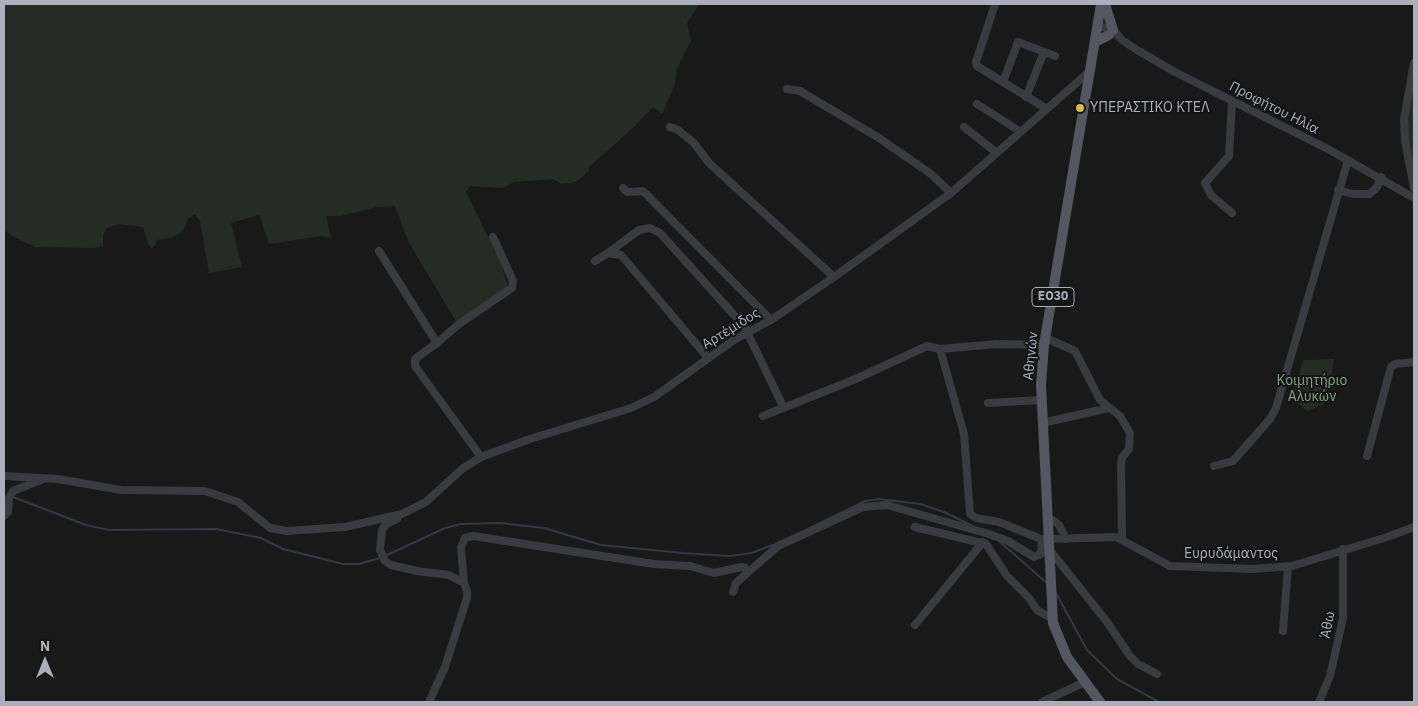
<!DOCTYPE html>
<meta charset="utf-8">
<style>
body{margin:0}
#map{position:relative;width:1418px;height:706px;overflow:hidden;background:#19191a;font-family:"IBM Plex Sans",sans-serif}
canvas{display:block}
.frame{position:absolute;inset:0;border:5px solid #acafb9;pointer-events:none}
.north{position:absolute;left:20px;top:636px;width:50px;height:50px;-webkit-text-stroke:4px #141415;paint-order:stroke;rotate:0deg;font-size:14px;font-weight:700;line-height:20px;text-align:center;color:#acafb9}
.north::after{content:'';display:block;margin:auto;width:18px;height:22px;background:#acafb9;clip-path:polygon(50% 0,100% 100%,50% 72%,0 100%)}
</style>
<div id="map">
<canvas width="1418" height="706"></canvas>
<div class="frame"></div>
<div class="north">N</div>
</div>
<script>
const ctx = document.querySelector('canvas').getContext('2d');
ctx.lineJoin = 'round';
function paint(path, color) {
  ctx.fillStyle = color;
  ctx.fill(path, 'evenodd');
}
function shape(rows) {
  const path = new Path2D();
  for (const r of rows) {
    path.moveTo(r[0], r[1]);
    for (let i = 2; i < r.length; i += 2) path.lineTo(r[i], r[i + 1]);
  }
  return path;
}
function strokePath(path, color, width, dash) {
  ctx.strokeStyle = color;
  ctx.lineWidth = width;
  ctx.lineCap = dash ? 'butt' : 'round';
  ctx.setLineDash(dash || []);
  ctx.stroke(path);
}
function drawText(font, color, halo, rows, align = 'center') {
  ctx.font = font + ' "IBM Plex Sans",sans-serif';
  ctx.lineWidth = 4;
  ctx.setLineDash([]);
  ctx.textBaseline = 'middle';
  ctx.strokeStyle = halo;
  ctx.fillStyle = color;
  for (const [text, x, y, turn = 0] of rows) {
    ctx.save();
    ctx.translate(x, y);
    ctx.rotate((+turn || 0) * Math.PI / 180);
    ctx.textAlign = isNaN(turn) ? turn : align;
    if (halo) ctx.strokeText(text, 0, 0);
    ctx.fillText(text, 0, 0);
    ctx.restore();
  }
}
const green = shape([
 [4,4,699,4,687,23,691,41,677,69,675,84,662,114,653,107,632,129,589,167,589,171,576,182,561,184,554,179,514,182,503,188,470,186,466,192,499,259,509,289,457,323,409,243,395,206,377,207,341,216,326,216,331,238,320,236,269,244,259,215,231,223,242,267,209,273,200,221,195,214,188,219,183,231,174,237,157,240,155,246,151,248,148,244,143,227,119,224,107,228,103,235,103,246,97,248,35,247,12,236,4,230],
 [1414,76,1414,162,1411,162,1406,128],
 [1334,359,1328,402,1308,411,1292,399,1303,360]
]);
const stream = shape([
 [13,497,86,525,109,530,216,529,261,538,283,549,343,564,359,564,380,558],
 [816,525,865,501,879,499,920,504,944,512,973,526],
 [999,541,1048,584],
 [385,556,445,528,461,524,500,523,544,528,601,545,683,553,730,556,751,553,773,545],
 [1056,593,1087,650,1117,679,1159,702]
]);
const minor = shape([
 [995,4,976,62,977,66,1047,109],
 [1098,26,1113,30,1122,40,1137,50,1173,71,1328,149,1414,198],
 [1414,63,1404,119,1405,141,1414,188],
 [1003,82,1018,42,1055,56],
 [787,89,800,91,879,138,931,174,951,193],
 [1026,97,1044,52],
 [977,104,1021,132],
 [670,127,678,130,693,142,709,163,834,277],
 [964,127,997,153],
 [623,188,627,192,643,191,771,320],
 [1338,190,1353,194,1370,194,1377,187,1381,177],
 [1232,213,1211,195,1205,183,1229,156,1232,102],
 [379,251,437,343,415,359,415,366,481,457],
 [608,253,639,230,650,228,660,233,744,326,784,408],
 [595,261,608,253,621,255,708,358],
 [1046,338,1075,351,1100,400,1120,416,1130,433,1129,449,1122,458,1121,464,1122,538],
 [437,343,459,324,512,288,513,281,493,237],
 [940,349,964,434,970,514,976,518,999,522,1046,541],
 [988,403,1041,400],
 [763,416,858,378,927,346,940,349,996,344,1044,345],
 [1042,423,1109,408],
 [1367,456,1391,367,1395,364,1414,362],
 [1214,466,1233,461,1270,419,1276,408,1348,160],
 [4,476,58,479,121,490,205,491,238,502,270,528,287,531,345,527,402,514,426,502,462,469,481,457,530,439,631,408,654,397,734,340,771,320,834,277,951,193,1089,72],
 [4,516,8,512,9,498,13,491,41,480],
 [397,519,386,524,382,530,380,550,385,561,391,565,417,571,449,575,464,583,467,591,467,598,445,667,429,702],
 [1048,519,1054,521,1059,525,1066,539],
 [915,527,986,544,1007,576,1029,598,1037,610,1053,619],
 [1049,539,1116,537,1170,566,1254,569,1292,566,1387,537,1414,527],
 [1049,549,1107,622,1130,656,1138,664,1157,674],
 [464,583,461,547,465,538,473,536,654,564,690,566,714,573,741,567,745,568,748,572],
 [733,592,736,583,778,546,863,507,887,505,989,534,1008,541,1034,557,1041,554,1042,539],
 [915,625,983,542],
 [1283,631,1288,567],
 [1042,702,1085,682],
 [1319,702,1330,676,1343,618,1343,549]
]);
const major = shape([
 [1105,4,1113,30],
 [1095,42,1109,35],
 [1100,702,1067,657,1053,623,1041,385,1044,345,1101,4]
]);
const markers = [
 [1080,108,5,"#dfb84c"]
];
const shields = [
 [1053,297,42]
];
const shieldNames = [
 ["ΕΟ30",1053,297]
];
const poiNames = [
 ["ΥΠΕΡΑΣΤΙΚΟ ΚΤΕΛ",1090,108]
];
const streetNames = [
 ["Προφήτου Ηλία",1274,108,27],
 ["Αρτέμιδος",731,329,-32],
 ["Αθηνών",1031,356,-84],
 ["Ευρυδάμαντος",1231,554],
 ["Άθω",1328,625,-79]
];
const parkNames = [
 ["Κοιμητήριο",1312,381],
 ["Αλυκών",1312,397]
];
paint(green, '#252c26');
strokePath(stream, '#333a42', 2);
strokePath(minor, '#3a3b3f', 8);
strokePath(major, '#56575e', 10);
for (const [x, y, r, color] of markers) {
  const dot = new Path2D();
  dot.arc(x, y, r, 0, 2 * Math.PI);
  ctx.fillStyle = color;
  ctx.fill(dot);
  strokePath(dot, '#141415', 2);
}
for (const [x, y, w] of shields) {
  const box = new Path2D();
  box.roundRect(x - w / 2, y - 9.5, w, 19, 4);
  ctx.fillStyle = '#141415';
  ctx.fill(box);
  strokePath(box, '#acafb9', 1);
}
drawText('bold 12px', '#acafb9', null, shieldNames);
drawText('14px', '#acafb9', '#141415', poiNames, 'left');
drawText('14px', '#acafb9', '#141415', streetNames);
drawText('14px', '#86a289', '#141415', parkNames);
</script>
